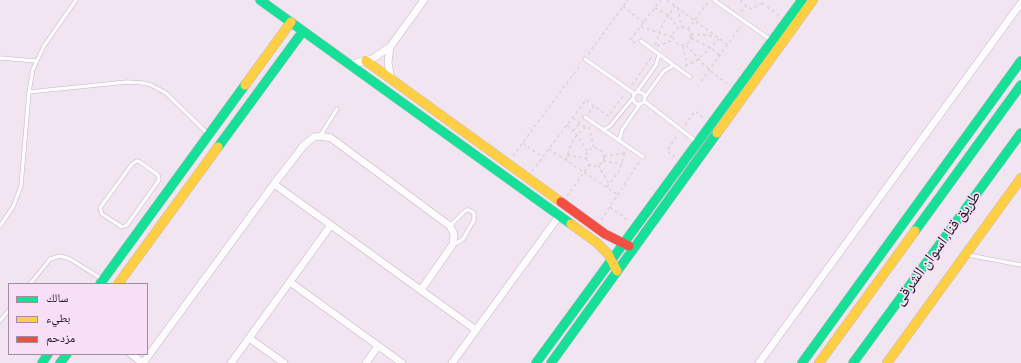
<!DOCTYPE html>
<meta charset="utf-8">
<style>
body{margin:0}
#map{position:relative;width:1021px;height:363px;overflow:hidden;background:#f2e5f2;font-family:"Alegreya Sans","Noto Naskh Arabic",sans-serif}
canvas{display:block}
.legend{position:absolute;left:8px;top:283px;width:140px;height:72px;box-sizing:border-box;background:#f8dff8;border:1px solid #a08ea0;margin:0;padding:5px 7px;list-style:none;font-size:12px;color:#1c141c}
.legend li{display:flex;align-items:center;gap:8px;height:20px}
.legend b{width:20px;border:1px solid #a08ea0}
</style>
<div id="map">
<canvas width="1021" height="363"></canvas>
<ul class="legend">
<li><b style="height:5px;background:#16e098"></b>سالك</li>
<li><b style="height:5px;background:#ffcf43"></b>بطيء</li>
<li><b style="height:5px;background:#f24e42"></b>مزدحم</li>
</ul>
</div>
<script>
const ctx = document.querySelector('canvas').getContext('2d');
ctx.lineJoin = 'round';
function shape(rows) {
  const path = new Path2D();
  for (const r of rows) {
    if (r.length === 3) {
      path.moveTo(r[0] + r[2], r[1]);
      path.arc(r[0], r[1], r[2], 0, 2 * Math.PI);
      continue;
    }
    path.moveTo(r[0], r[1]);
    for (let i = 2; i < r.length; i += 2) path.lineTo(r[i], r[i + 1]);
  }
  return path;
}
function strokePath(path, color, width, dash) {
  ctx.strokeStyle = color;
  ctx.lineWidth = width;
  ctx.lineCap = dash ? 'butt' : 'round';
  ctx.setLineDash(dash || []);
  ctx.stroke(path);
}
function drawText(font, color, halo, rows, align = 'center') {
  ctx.font = font + ' "Alegreya Sans","Noto Naskh Arabic",sans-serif';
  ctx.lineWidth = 3.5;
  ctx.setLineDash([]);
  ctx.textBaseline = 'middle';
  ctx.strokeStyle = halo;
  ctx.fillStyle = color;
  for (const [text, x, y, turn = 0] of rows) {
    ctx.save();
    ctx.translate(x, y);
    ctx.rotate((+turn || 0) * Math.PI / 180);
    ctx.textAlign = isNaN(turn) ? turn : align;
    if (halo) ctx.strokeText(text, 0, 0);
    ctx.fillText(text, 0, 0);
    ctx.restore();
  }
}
const path = shape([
 [667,0,728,45],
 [742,0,741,1,751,9,762,3,763,0],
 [762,3,780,16],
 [623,6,644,23],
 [655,8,668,15,674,21,678,29],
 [678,8,680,21,682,27],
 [741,12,746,6],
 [682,36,9],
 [641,27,673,37],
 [688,29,708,2],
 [691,34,715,36],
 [691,38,711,48,720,56],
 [635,43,630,40,661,0],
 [655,45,663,23,675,6],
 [686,45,709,70,729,85],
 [657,46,674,40],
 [683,46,687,66],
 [588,54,628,0],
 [685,66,699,59,719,39],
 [701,81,741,26],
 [632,85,651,58],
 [589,113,594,106],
 [573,118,585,127],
 [567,125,577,135,588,152],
 [685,125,695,111,704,118],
 [589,127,594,148],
 [573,131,581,122],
 [523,143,542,157],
 [595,157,9],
 [549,149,617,194],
 [567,155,587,158],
 [513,156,581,64],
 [604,156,625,153],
 [675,157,667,151,678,134],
 [566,160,570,148,573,141,577,135,588,125],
 [603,161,622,164],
 [598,165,609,184],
 [532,171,586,100,608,116,625,94],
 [607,187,619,171,625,152],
 [567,196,590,164],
 [610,207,629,221],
 [601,220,640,161]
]);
const lane = shape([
 [714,0,771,40],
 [641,41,690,77],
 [0,58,36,61],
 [585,59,635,94],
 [29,92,127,82,143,83,151,85,166,93,208,134],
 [639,98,6],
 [636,93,656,65,659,55],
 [645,97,664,71,674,65],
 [644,101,697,142],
 [585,117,643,157],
 [603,130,610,126,633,98],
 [320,136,337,109],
 [619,141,622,130,640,104],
 [137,161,140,162,158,175,159,180,127,225,122,227,102,214,100,208,132,164,137,161],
 [0,226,13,207,21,186,29,92,33,69,44,46,76,0],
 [450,226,466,210,469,210,474,213,474,220,463,239,457,243,453,244],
 [968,255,1021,265],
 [30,284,47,263,50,259,60,256,70,259,102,279],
 [0,321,9,310]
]);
const street = shape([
 [390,47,388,63,391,79],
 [349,65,372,59,390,47,424,0],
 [274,184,476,330],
 [290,282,402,363],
 [249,338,284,363],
 [131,354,143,363],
 [143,363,274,184,304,145,314,137,320,136,331,138,450,226,454,234,453,244,421,290],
 [231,363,331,225],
 [366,363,378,346],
 [452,363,559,216],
 [759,363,1021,3]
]);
const fast = shape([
 [260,0,571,224],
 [218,147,303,31],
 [915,231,1021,85],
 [100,284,245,85],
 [42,363,48,354],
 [60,363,67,354],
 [536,363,802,0],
 [551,363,717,133],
 [802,363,1021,61],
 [853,363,1021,133]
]);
const slow = shape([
 [366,61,561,202],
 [245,85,291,22],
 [717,133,813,0],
 [571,224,597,243,608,254,617,271],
 [118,284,218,147],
 [819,363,915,231],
 [887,363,1021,178]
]);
const jam = shape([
 [561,202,605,234,629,246]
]);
const streetNames = [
 ["طريق قنا, اسوان الشرقى",937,248,-54]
];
strokePath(lane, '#c1b6c1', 4.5);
strokePath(street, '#c1b6c1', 8);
strokePath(fast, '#c1b6c1', 10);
strokePath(slow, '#c1b6c1', 10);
strokePath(jam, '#c1b6c1', 10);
strokePath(path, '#d8d3d8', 1.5, [3, 3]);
strokePath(lane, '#fdfbfd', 3.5);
strokePath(street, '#fdfbfd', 7);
strokePath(fast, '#16e098', 9);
strokePath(slow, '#ffcf43', 9);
strokePath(jam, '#f24e42', 9);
drawText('16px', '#1c141c', '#f8dff8', streetNames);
</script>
